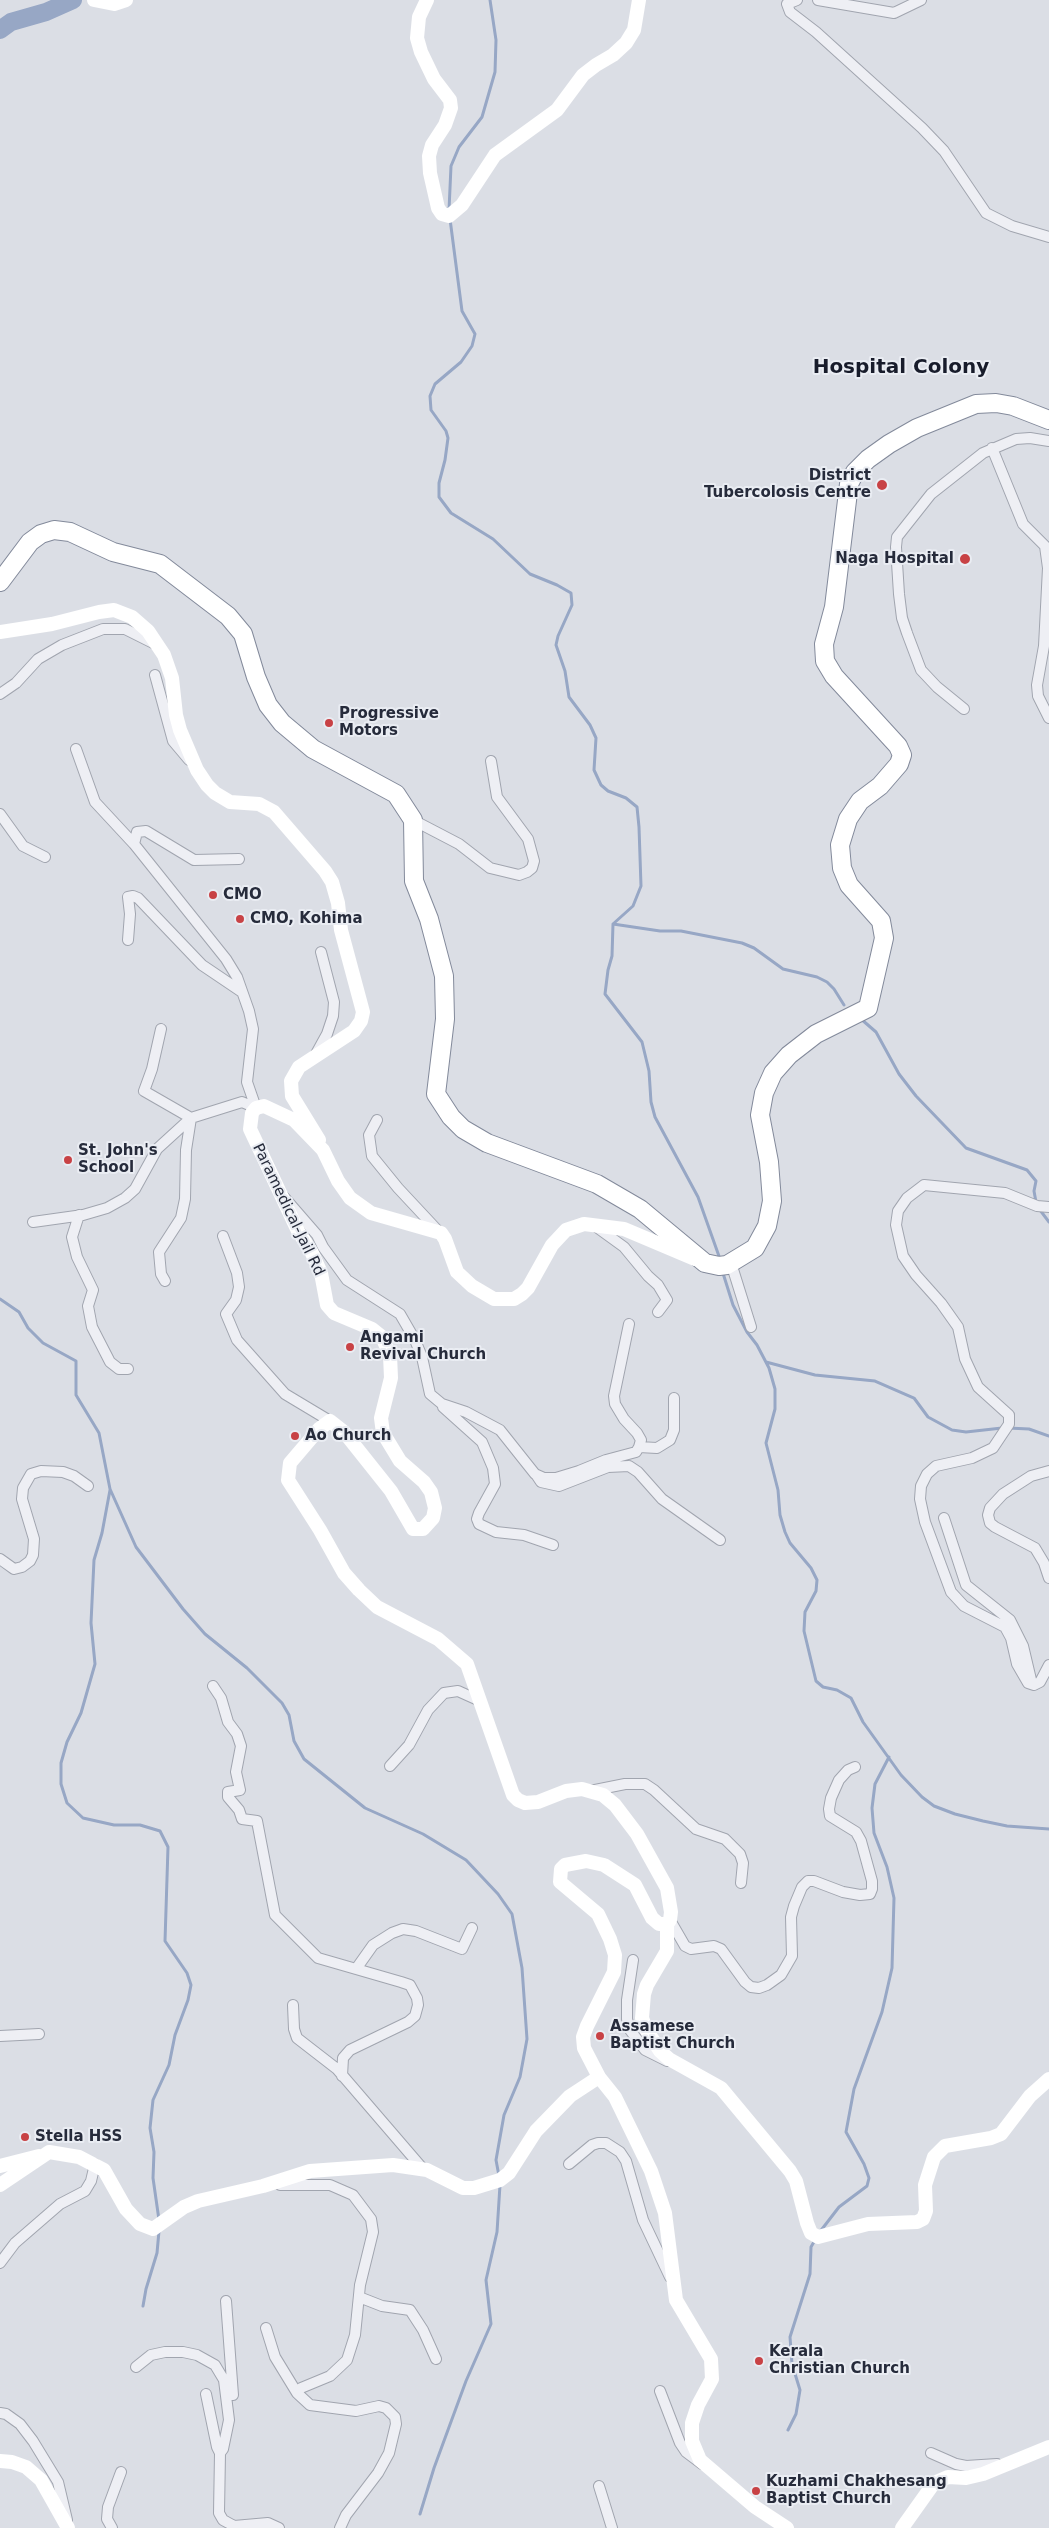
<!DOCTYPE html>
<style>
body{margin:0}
canvas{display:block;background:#dbdee5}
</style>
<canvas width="1049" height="2528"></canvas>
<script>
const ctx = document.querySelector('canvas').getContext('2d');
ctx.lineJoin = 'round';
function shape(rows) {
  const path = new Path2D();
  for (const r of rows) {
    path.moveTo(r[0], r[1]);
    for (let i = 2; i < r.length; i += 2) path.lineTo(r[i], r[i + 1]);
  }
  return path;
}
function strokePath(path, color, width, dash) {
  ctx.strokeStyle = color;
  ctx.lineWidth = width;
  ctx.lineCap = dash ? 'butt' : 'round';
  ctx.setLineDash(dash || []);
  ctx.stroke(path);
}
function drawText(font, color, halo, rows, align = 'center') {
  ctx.font = font + ' "DejaVu Sans",sans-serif';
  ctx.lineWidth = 4;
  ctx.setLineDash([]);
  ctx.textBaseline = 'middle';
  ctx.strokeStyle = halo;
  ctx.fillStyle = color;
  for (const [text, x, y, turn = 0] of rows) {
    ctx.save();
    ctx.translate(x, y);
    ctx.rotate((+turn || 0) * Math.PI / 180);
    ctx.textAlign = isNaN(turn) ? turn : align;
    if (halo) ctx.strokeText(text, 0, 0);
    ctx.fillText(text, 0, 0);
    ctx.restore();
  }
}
const stream = shape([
 [449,210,451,166,459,147,482,117,495,72,496,40,490,0],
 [450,219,462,311,475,334,472,346,461,362,435,384,430,396,431,410,446,431,448,438,445,460,439,483,439,497,451,513,493,539,530,574,557,585,571,593,572,605,558,636,556,645,565,671,569,697,590,725,596,738,594,770,601,785,608,791,626,798,637,807,639,827,641,886,633,906,613,924,612,956,608,970,605,994,642,1042,649,1071,651,1102,655,1117,698,1197,720,1259],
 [613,924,660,931,681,931,742,943,754,948,783,969,817,977,827,982,834,989,844,1005],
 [861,1019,876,1032,899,1074,916,1096,966,1148,1027,1170,1036,1181,1034,1191,1036,1202],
 [1040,1210,1049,1222],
 [722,1270,733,1305,747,1332,757,1345,769,1368,775,1389,775,1409,766,1443,778,1490,780,1515,785,1532,790,1543,811,1568,817,1580,816,1591,805,1612,804,1631,816,1681,823,1687,837,1690,851,1698,863,1722,901,1775,922,1797,934,1806,955,1814,983,1821,1007,1826,1049,1829],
 [0,1299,19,1312,28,1328,43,1343,76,1361,76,1395,99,1433,110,1489,136,1547,183,1609,205,1634,247,1668,282,1703,289,1715,294,1741,304,1759,365,1808,423,1834,466,1860,498,1894,512,1914,522,1968,527,2039,520,2077,504,2115,496,2160,499,2176],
 [766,1362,815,1375,875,1381,914,1398,928,1417,952,1430,966,1432,1002,1428],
 [1008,1428,1029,1429,1049,1436],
 [110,1490,102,1533,94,1560,91,1623,95,1664,81,1713,67,1742,61,1763,61,1784,67,1803,83,1818,114,1825,140,1825,160,1831,168,1847,165,1941,187,1973,191,1985,188,2000,175,2035,169,2065,153,2100,150,2128,154,2152,153,2178,159,2220],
 [819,2233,839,2207,867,2186,869,2178,864,2164,846,2132,854,2089,882,2012,892,1968,894,1898,887,1867,874,1833,872,1808,875,1784,889,1757],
 [143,2306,146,2289,157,2253,159,2231],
 [788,2430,796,2414,800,2390,792,2364,790,2337,810,2274,811,2247,815,2240],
 [420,2514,434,2468,466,2381,491,2324,486,2280,497,2232,500,2185]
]);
const river = shape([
 [0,30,11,22,46,12,73,0]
]);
const street = shape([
 [797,0,787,4,790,12,816,32,922,128,944,151,986,213,1012,226,1049,237],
 [818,0,894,13,921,0],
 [992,448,1023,524,1045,546,1048,568,1044,646,1037,685,1038,696,1049,718],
 [155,675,173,741,189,760],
 [0,694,16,683,38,659,62,645,103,629,125,629,157,645],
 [964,709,937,687,921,670,907,633,902,618,899,594,896,547,897,537,931,494,983,453,1016,439,1030,438,1049,441],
 [76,749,95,802,134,844,226,959,237,977,249,1011,253,1029,247,1082,256,1108],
 [0,814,23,846,45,857],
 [413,820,459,844,490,868,519,875,527,872,532,868,534,861,528,839,497,797,491,761],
 [134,844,137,832,146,831,194,860,239,859],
 [128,940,130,914,128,897,133,896,138,898,202,965,242,992],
 [316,1054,327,1034,333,1016,334,1002,321,952],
 [377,1120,369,1135,372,1156,398,1188,440,1233],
 [284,1197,317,1235,323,1247,347,1280,400,1314,415,1340,422,1357,430,1394,442,1404,466,1412,500,1430,535,1474,544,1478,556,1478,579,1471,606,1460,636,1452,639,1447,641,1440,637,1433,624,1419,615,1404,614,1396,629,1324],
 [1049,1207,1037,1206,1005,1193,924,1185,907,1198,898,1211,896,1225,903,1256,916,1275,941,1303,958,1327,965,1359,978,1387,1009,1415,1009,1424,993,1448,972,1458,936,1466,927,1474,921,1486,920,1499,925,1522,951,1592,964,1606,1005,1627,1011,1638,1017,1664,1028,1683,1034,1685,1040,1682,1049,1665],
 [79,1215,72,1237,77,1257,93,1290,88,1306,92,1327,110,1362,119,1369,128,1369],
 [33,1222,83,1215,107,1208,125,1198,135,1189,157,1149,191,1118,144,1091,152,1069,161,1029],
 [595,1226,624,1247,648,1276,658,1285,667,1300,658,1312],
 [223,1236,237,1273,239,1287,236,1300,226,1314,237,1340,285,1394,330,1421],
 [731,1263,751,1327],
 [165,1281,161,1274,159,1252,181,1218,185,1199,186,1150,191,1118,242,1102,256,1108],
 [443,1407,482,1442,493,1468,495,1484,479,1513,477,1519,479,1524,496,1532,524,1535,553,1545],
 [639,1447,657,1448,670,1440,674,1430,674,1398],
 [1049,1471,1031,1476,1003,1494,990,1508,988,1515,990,1523,995,1527,1035,1548,1044,1563,1049,1578],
 [537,1476,541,1482,559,1486,608,1467,629,1466,638,1472,662,1499,720,1540],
 [944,1518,966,1585,1010,1620,1023,1646,1032,1684],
 [0,1559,14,1569,22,1567,30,1561,33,1555,34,1539,22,1499,23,1488,31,1474,41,1471,63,1472,74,1476,88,1486],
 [213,1686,221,1698,228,1722,237,1734,241,1746,236,1772,240,1790,228,1792,228,1797,239,1810,242,1819,257,1821,275,1915,318,1958,401,1982,410,1985,417,1998,418,2005,415,2016,408,2022,350,2050,343,2058,342,2076],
 [390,1766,409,1745,428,1710,444,1693,458,1691,478,1700],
 [590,1791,625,1784,645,1784,654,1790,696,1829,725,1839,740,1854,743,1863,741,1883],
 [670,1920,685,1946,691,1949,714,1946,721,1949,745,1982,751,1987,759,1988,767,1985,781,1975,792,1956,791,1917,794,1906,802,1887,808,1881,814,1881,843,1892,860,1895,870,1894,872,1889,872,1881,861,1841,856,1832,830,1816,829,1809,831,1798,839,1780,848,1770,855,1767],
 [633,1960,627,2000,627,2019,630,2030,645,2050,667,2061],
 [356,1969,373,1945,392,1933,403,1929,416,1931,462,1949,472,1928],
 [293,2005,294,2029,297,2038,337,2069,423,2169],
 [0,2036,39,2034],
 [569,2164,592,2145,598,2143,606,2143,620,2152,626,2161,643,2220,670,2277],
 [280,2185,330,2185,353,2195,371,2219,373,2232,360,2285,355,2335,347,2360,330,2376,301,2388,297,2393,310,2405,356,2411,379,2406,386,2408,395,2417,396,2424,389,2453,378,2473,346,2515,340,2528],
 [0,2263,15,2243,60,2204,85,2191,91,2181,95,2164],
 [359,2297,382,2306,410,2310,423,2330,436,2359],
 [226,2301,233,2395],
 [266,2328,275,2357,297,2393],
 [136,2367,151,2355,165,2352,183,2352,197,2355,215,2365,224,2380,229,2420,223,2449,220,2453],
 [660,2391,680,2443,686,2452,702,2464],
 [206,2394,217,2447,220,2453,219,2513,223,2520,234,2526,268,2523,279,2528],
 [0,2413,6,2414,20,2424,33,2441,58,2482,67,2520],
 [931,2453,956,2464,966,2466,997,2464],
 [599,2486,612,2528],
 [112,2528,107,2519,108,2507,121,2472]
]);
const secondary = shape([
 [94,0,114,4,126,0],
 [427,0,419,17,417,38,421,52,434,79,450,100,451,108,445,125,432,145,429,156,430,173,438,208,442,214,449,216,462,205,495,155,557,110,583,75,596,65,613,55,626,43,634,30,639,0],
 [0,632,52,624,99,612,114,610,132,617,148,631,164,655,172,678,176,715,180,730,197,770,207,785,215,793,230,802,259,804,274,812,325,871,332,882,338,903,341,930,363,1012,361,1021,354,1031,299,1067,291,1081,292,1096,319,1140],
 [695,1259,624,1229,584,1224,566,1230,552,1245,528,1288,522,1294,514,1299,494,1299,472,1286,457,1272,445,1239,441,1233,371,1213,350,1198,338,1181,323,1150,294,1120,264,1106,256,1108,252,1113,250,1129,298,1231,311,1251,321,1273,327,1305,334,1313,372,1329,382,1337,390,1355,391,1378,381,1418,383,1433,400,1461,424,1482,431,1492,435,1508,433,1518,423,1529,413,1529,391,1491,344,1432,330,1421,319,1429,290,1463,288,1480,320,1530,344,1573,359,1590,377,1607,438,1639,467,1664,513,1795,518,1800,525,1803,538,1802,566,1791,582,1789,603,1795,615,1805,637,1834,667,1888,671,1912,670,1920,667,1924,659,1924,652,1918,635,1885,604,1865,586,1861,565,1865,561,1869,560,1882,598,1914,610,1939,615,1955,614,1972,587,2026,583,2037,584,2048,599,2077,615,2097,651,2171,665,2213,676,2300,711,2359,712,2379,698,2405,692,2423,692,2441,700,2460,755,2507,787,2528],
 [667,1924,667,1951,647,1985,644,1994,642,2018,646,2029,660,2051,669,2059,721,2088,790,2171,796,2181,807,2223,811,2233,818,2237,868,2224,917,2222,923,2219,926,2211,925,2185,934,2157,945,2146,991,2138,1001,2134,1030,2096,1049,2079],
 [0,2166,39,2156],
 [0,2185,49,2152,79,2157,104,2170,126,2209,140,2224,153,2229,184,2207,198,2201,263,2186,310,2171,393,2165,427,2170,463,2188,474,2188,500,2180,509,2173,536,2131,570,2096,599,2077],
 [0,2461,12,2462,26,2467,41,2480,68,2528],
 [902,2528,934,2483,948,2477,966,2478,983,2474,1049,2447]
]);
const highway = shape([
 [0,582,30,542,41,534,54,530,70,532,113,552,160,564,228,616,243,634,256,677,268,705,282,723,313,749,396,794,413,820,414,881,429,919,444,976,445,1019,436,1094,451,1117,463,1129,487,1143,597,1184,640,1209,705,1263,719,1266,727,1265,755,1248,767,1226,772,1201,769,1162,760,1115,764,1093,773,1073,789,1055,816,1034,868,1008,884,938,881,921,849,885,842,868,840,845,848,819,860,801,880,786,899,764,902,755,898,746,834,676,825,661,824,644,834,607,849,484,855,472,868,459,889,444,917,428,976,404,996,403,1013,406,1049,420]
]);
const markers = [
 [882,485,6,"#c84245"],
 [965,559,6,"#c84245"],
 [329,723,5,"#c84245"],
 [213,895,5,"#c84245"],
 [240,919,5,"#c84245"],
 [68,1160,5,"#c84245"],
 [350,1347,5,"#c84245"],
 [295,1436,5,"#c84245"],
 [600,2036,5,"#c84245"],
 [25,2137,5,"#c84245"],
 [759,2361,5,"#c84245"],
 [756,2491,5,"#c84245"]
];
const poiNames = [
 ["District",871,476,"right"],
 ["Tubercolosis Centre",871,493,"right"],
 ["Naga Hospital",954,559,"right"],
 ["Progressive",339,714],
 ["Motors",339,731],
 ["CMO",223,895],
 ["CMO, Kohima",250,919],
 ["St. John's",78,1151],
 ["School",78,1168],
 ["Angami",360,1338],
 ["Revival Church",360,1355],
 ["Ao Church",305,1436],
 ["Assamese",610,2027],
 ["Baptist Church",610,2044],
 ["Stella HSS",35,2137],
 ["Kerala",769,2352],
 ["Christian Church",769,2369],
 ["Kuzhami Chakhesang",766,2482],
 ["Baptist Church",766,2499]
];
const streetNames = [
 ["Paramedical-Jail Rd",288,1210,64]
];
const districtNames = [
 ["Hospital Colony",901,368]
];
strokePath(stream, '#97a7c5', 3);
strokePath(river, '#97a7c5', 18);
strokePath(street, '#a1a5af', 12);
strokePath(highway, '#838a9b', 20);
strokePath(street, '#eeeff4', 10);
strokePath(secondary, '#fff', 14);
strokePath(highway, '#fff', 18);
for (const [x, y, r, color] of markers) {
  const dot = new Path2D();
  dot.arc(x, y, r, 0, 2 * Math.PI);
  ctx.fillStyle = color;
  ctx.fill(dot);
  strokePath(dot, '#eaedf3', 2);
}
drawText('bold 15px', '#262b3b', '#eaedf3', poiNames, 'left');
drawText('15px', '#262b3b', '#eaedf3', streetNames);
drawText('bold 20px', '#181c2b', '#eaedf3', districtNames);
</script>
